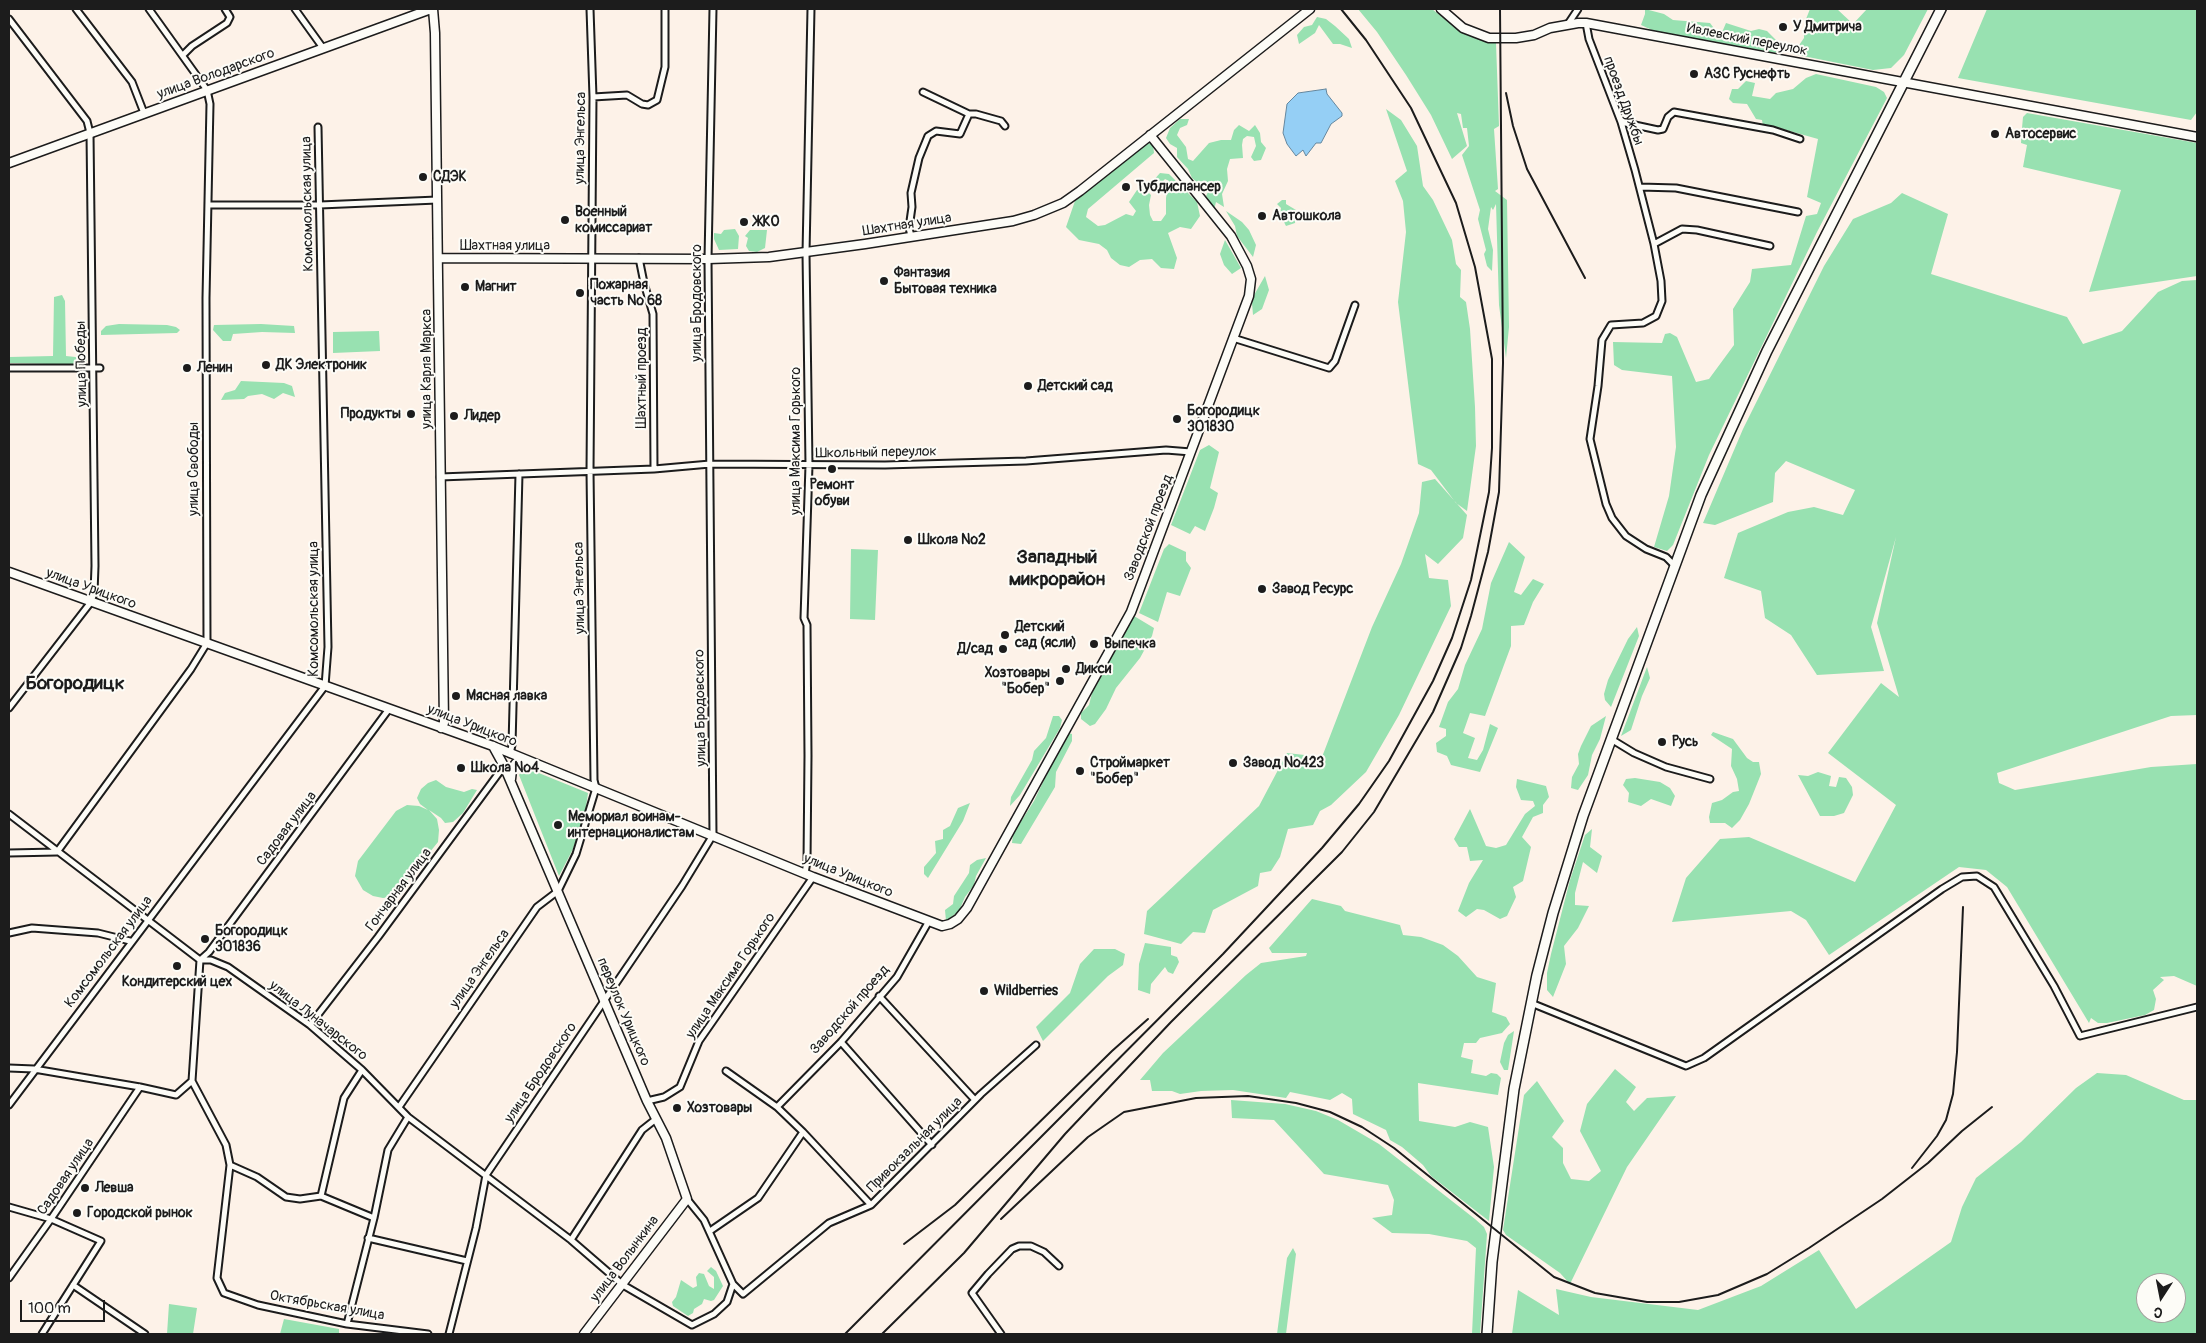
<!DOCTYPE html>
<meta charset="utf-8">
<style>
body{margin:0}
#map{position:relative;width:2206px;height:1343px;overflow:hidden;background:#fdf2e8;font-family:Pangolin,sans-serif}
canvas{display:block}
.frame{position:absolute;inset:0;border:10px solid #1c1c1c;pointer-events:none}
.north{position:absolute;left:2136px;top:1273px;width:50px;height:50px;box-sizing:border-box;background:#fdfcf7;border:1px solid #a3a29f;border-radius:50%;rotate:191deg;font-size:14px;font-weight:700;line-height:20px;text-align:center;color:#1c1c1c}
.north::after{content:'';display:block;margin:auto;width:18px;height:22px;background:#1c1c1c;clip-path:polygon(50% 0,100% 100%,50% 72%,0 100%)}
.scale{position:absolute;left:20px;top:1300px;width:85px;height:22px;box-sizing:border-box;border:2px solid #1c1c1c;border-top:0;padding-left:6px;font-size:15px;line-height:18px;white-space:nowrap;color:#1c1c1c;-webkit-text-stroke:4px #fdfcf7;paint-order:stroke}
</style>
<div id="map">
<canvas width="2206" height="1343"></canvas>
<div class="frame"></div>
<div class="north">С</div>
<div class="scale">100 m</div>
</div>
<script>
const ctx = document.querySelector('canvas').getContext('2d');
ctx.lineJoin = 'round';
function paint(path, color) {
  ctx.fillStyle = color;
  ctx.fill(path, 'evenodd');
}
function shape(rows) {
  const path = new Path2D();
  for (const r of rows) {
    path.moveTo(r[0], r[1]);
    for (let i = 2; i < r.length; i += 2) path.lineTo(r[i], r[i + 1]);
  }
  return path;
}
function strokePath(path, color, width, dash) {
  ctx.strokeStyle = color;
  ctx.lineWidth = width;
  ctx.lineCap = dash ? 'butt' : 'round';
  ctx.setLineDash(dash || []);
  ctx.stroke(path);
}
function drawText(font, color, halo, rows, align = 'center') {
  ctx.font = font + ' Pangolin,sans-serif';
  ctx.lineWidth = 4;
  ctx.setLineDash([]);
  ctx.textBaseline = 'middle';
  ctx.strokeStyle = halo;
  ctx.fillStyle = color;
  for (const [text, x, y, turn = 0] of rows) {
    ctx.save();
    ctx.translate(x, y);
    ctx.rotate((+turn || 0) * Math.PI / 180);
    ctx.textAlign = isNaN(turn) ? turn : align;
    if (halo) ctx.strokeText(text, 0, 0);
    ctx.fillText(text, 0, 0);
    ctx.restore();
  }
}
const green = shape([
 [1358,9,1432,9,1460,31,1496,43,1499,126,1494,129,1498,189,1495,191,1507,200,1509,327,1506,358,1499,305,1496,204,1493,210,1491,207,1488,229,1493,250,1492,271,1487,266,1484,254,1486,250,1478,219,1480,210,1462,155,1469,146,1467,128,1463,128,1461,114,1457,113,1467,146,1452,159,1431,115,1406,75,1377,32],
 [1645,9,1664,14,1673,20,1710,23,1716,31,1723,30,1726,23,1751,31,1759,29,1767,31,1782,46,1775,53,1654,31,1641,25,1645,14],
 [1810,9,1837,9,1853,24,1867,9,1928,9,1904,55,1891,68,1873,70,1793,54,1804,38,1804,24],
 [1987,9,2197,9,2197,112,2191,120,1958,78],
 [1317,17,1326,19,1335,26,1349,39,1352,48,1340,44,1333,44,1319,25,1315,33,1299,44,1297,35,1304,27,1312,25],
 [1816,74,1876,87,1884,92,1887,98,1817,232,1709,455,1673,545,1667,551,1654,547,1669,496,1676,447,1672,376,1622,370,1614,365,1613,342,1662,343,1665,334,1670,333,1677,337,1696,382,1709,379,1734,345,1733,309,1750,282,1752,269,1791,265,1806,216,1817,214,1821,203,1807,197,1818,139,1779,128,1763,126,1762,120,1756,119,1747,104,1733,103,1729,99,1732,89,1738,89,1746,81,1755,83,1752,96,1770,99,1776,93,1793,89,1806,78],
 [1386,109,1401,120,1417,146,1423,186,1433,200,1452,240,1456,264,1461,270,1460,297,1466,302,1470,329,1475,407,1476,446,1467,511,1456,503,1431,470,1418,464,1398,302,1406,232,1403,201,1395,181,1407,171],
 [2027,113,2197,143,2197,276,2089,292,2121,190,2023,167,2027,145,2021,143,2022,128,2023,117],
 [1180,119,1189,119,1187,125,1180,128,1177,135,1186,147,1188,159,1193,161,1209,143,1221,140,1231,140,1234,130,1239,125,1249,131,1255,125,1260,133,1261,142,1266,148,1261,160,1254,161,1251,157,1256,146,1254,137,1247,136,1243,139,1242,145,1243,158,1230,159,1227,169,1228,181,1222,194,1224,207,1216,202,1214,210,1206,196,1209,190,1201,186,1192,178,1188,169,1177,157,1177,148,1170,144,1166,138,1170,128],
 [1146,143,1153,144,1154,153,1088,209,1086,217,1098,226,1105,225,1126,214,1133,216,1136,211,1129,202,1137,190,1145,189,1151,195,1149,205,1150,215,1153,221,1161,221,1166,214,1166,198,1169,181,1165,179,1159,186,1151,188,1152,182,1160,173,1169,174,1197,202,1200,216,1191,229,1180,227,1168,233,1177,258,1174,269,1161,268,1152,259,1140,260,1129,267,1120,265,1111,258,1107,250,1099,244,1079,240,1066,227,1075,201],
 [1902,193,1948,214,1931,274,2067,317,2083,344,2122,331,2158,292,2182,281,2197,280,2197,715,2171,716,1997,773,1999,783,2015,790,2151,767,2197,764,2197,986,2174,976,2160,977,2164,980,2153,990,2156,999,2154,1010,2145,1015,2107,1023,2098,1023,2091,1018,2089,1023,2007,887,1986,870,1959,867,1829,955,1806,920,1791,911,1672,922,1686,878,1720,839,1749,837,1855,882,1896,805,1828,753,1881,683,1899,697,1877,623,1896,537,1871,627,1884,671,1817,675,1791,635,1765,618,1761,591,1724,578,1738,533,1788,512,1814,507,1843,515,1855,490,1786,461,1775,473,1773,502,1715,525,1703,523,1743,429,1824,266,1853,219,1891,203],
 [1282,200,1286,200,1286,204,1296,210,1295,223,1286,226,1280,214,1281,208,1277,204],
 [1226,211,1242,222,1249,230,1256,245,1253,257,1237,236,1235,226],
 [735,229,739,236,738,249,719,250,714,239,714,233,721,234,724,230],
 [750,230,767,230,765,248,757,252,749,251,746,246,748,238,745,236],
 [1225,240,1241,268,1232,274,1224,265,1220,254],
 [1265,276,1269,290,1262,309,1253,315,1252,303,1254,295],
 [62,295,65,301,66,356,85,358,87,360,85,365,9,363,9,357,53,356,54,297],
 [119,324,167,325,176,327,180,330,177,333,101,335,101,331,106,326],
 [261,324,294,326,295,333,262,332,233,334,231,341,223,341,213,330,214,325],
 [379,331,380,351,333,353,333,332],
 [241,381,284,383,292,386,295,397,283,393,274,399,262,394,248,396,244,399,221,400,225,393,235,390],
 [1209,445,1219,452,1210,488,1218,493,1214,508,1205,531,1195,526,1190,534,1171,525,1200,450],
 [1435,479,1467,515,1463,538,1438,564,1425,554,1429,578,1448,580,1451,606,1399,715,1366,772,1331,805,1320,811,1313,825,1288,829,1280,857,1271,871,1260,873,1258,886,1213,910,1205,933,1193,932,1181,944,1144,934,1147,911,1259,806,1287,753,1322,757,1372,627,1401,564,1419,513,1422,482],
 [1509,542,1525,557,1514,592,1521,595,1533,579,1544,584,1533,602,1524,625,1511,626,1511,646,1485,716,1470,713,1463,733,1475,738,1468,758,1477,760,1483,750,1490,724,1498,728,1480,772,1451,765,1447,756,1437,752,1436,743,1446,736,1446,729,1439,727,1448,702,1458,689,1465,665,1482,629,1491,583],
 [1169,544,1186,552,1186,561,1191,568,1180,596,1167,592,1158,622,1139,613,1164,549],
 [851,549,878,550,875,620,850,619],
 [1134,616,1154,628,1152,636,1140,658,1116,688,1106,709,1095,724,1090,726,1081,719,1081,713,1089,705,1092,693],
 [1637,627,1639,636,1611,707,1605,700,1604,694,1608,680,1628,639],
 [1647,667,1650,678,1642,696,1631,730,1621,736],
 [1053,716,1059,716,1062,720,1060,728,1020,795,1010,806,1011,797,1032,760,1034,751,1046,738],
 [1606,716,1600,739,1592,755,1588,775,1578,790,1571,788,1572,777,1579,764,1578,754,1581,746,1591,726],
 [1713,732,1733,739,1747,758,1753,762,1759,762,1761,774,1749,804,1740,820,1732,828,1725,823,1710,823,1709,817,1712,803,1722,800,1733,792,1739,791,1737,779,1731,766,1732,749,1711,735],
 [1068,733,1072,734,1072,741,1056,772,1055,787,1021,844,1012,843,1013,834,1034,801,1055,757,1064,743],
 [524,767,588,793,585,814,573,849,559,876,519,775],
 [1818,772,1831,776,1829,786,1836,787,1839,777,1846,778,1852,787,1853,795,1844,813,1834,816,1820,816,1798,775,1808,776],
 [1635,778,1660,782,1670,788,1675,796,1671,806,1651,799,1641,806,1628,802,1629,793,1623,785,1626,779],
 [1517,779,1546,786,1549,797,1543,805,1543,813,1533,817,1522,837,1531,847,1523,881,1513,887,1516,897,1507,916,1500,919,1484,910,1477,909,1466,917,1458,911,1469,883,1483,860,1470,861,1467,847,1459,847,1454,839,1470,809,1486,846,1496,848,1506,845,1525,814,1535,806,1533,801,1521,800,1516,787],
 [436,780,446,787,464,792,472,789,477,790,463,813,453,822,445,823,441,818,429,810,437,819,439,830,438,842,397,893,391,897,383,898,373,896,363,890,355,876,358,861,396,811,407,805,419,806,428,810,420,804,417,798,421,789,428,783],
 [970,803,963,821,928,878,924,874,924,867,936,853,935,841,943,839,943,830,950,826,958,808],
 [1592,829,1590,847,1602,856,1597,873,1583,862,1575,893,1575,905,1589,906,1578,928,1564,946,1566,964,1553,997,1547,990,1547,973,1551,954,1570,880,1585,835],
 [986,858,976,876,974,885,965,897,959,911,946,921,945,910,953,904,954,896,969,873,970,865,977,860],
 [1312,899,1341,906,1345,911,1400,925,1403,935,1421,937,1443,945,1458,956,1477,977,1496,983,1492,1012,1506,1017,1510,1024,1502,1033,1480,1038,1476,1043,1464,1043,1461,1057,1473,1060,1471,1073,1486,1076,1491,1073,1497,1074,1501,1078,1498,1095,1418,1083,1419,1121,1455,1127,1470,1122,1488,1127,1494,1167,1489,1221,1431,1176,1423,1165,1402,1147,1390,1140,1386,1130,1353,1114,1352,1099,1342,1093,1330,1100,1290,1092,1286,1098,1233,1090,1201,1091,1180,1094,1172,1091,1152,1091,1150,1080,1140,1080,1163,1053,1246,975,1261,963,1306,956,1307,953,1272,953,1269,948],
 [1145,943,1171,947,1171,955,1177,957,1179,962,1173,974,1168,972,1165,967,1151,984,1150,994,1138,990,1139,964],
 [1094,949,1115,949,1125,954,1123,965,1108,976,1043,1041,1036,1027,1070,993,1080,964],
 [1514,1031,1508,1070,1504,1070,1500,1062,1504,1043,1508,1035],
 [1615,1069,1636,1087,1626,1102,1634,1111,1647,1098,1676,1096,1627,1167,1570,1284,1560,1273,1506,1235,1503,1230,1524,1095,1537,1081,1564,1121,1552,1137,1563,1148,1563,1163,1571,1179,1589,1181,1601,1171,1580,1131,1587,1104],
 [2097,1073,2126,1075,2184,1100,2197,1100,2197,1334,1512,1334,1518,1290,1559,1315,1556,1289,1591,1297,1698,1310,1761,1286,1819,1250,1856,1309,1951,1242,1962,1207,1976,1178,2021,1142,2076,1088],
 [2146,1283,2176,1283,2176,1313,2146,1313],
 [1231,1100,1285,1104,1316,1111,1338,1120,1379,1144,1475,1219,1484,1227,1487,1234,1480,1334,1472,1334,1476,1248,1467,1241,1429,1234,1392,1233,1372,1218,1392,1215,1394,1200,1388,1185,1324,1174,1274,1120,1232,1118],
 [1293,1248,1296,1254,1286,1334,1277,1334,1287,1258],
 [711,1267,716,1271,723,1286,714,1300,711,1301,704,1299,702,1304,694,1309,693,1313,688,1316,673,1306,672,1302,676,1297,681,1280,693,1288,697,1286,696,1277,699,1273,704,1274,709,1286,714,1289,714,1277,707,1271],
 [169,1304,197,1308,193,1334,167,1334],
 [284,1319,339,1329,339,1334,280,1334]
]);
const water = shape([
 [1326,89,1327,94,1342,113,1342,116,1331,124,1321,143,1316,143,1306,156,1303,150,1296,156,1287,144,1283,133,1287,104,1298,93,1326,89]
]);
const street = shape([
 [76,9,132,82,144,113],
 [295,9,323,48],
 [9,19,87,121,90,133,95,566,94,593,91,602,9,708],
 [1586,23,1589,39,1621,122,1635,170,1654,244,1661,281,1662,301,1656,316,1643,323,1611,325,1602,340,1598,386,1590,439,1606,504,1612,518,1626,536,1646,549,1666,557,1675,566],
 [1568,24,1578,9],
 [183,55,192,46,227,23,230,17,225,9],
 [923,92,969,114],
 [593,97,627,95,642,104,648,105,657,100,665,67,665,9],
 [969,114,976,114,1001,121,1005,126],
 [1621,122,1658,130,1663,129,1668,117,1674,112,1773,130,1800,139],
 [1640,187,1676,188,1798,212],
 [208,205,320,205,437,200],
 [911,236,909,228,912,207,911,193,919,158,928,136,936,131,960,134,969,114],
 [1654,244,1682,229,1697,230,1770,246],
 [639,258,644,283,653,314,654,469],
 [1233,338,1329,368,1335,361,1355,305],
 [9,368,100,368],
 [440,477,654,469,710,464,885,465,1026,461,1166,450,1191,452],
 [1611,739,1634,753,1666,767,1710,779],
 [510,754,512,745,519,474],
 [9,814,200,960,211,960,228,967,310,1025,362,1070,408,1117,571,1240,623,1285,692,1325,714,1314,727,1302,733,1284],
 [9,853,57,852,191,669,207,643,206,298,210,104,207,90,149,9],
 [805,873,807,862,808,756,807,625,804,618,809,465,806,253,811,9],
 [9,933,32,928,98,933,130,941],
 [200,960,192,1081,226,1145,230,1165,217,1278,224,1293,258,1305,347,1324,428,1334],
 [200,960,209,952,389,709],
 [879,996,975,1100],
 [1531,1003,1686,1066,1704,1058,1942,889,1962,877,1977,876,1994,887,2054,986,2080,1036,2197,1007],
 [310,1025,378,937,504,766],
 [841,1042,932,1145],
 [9,1068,34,1069,140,1087,176,1095,192,1081],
 [726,1071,777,1107,803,1132],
 [647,1101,664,1097,680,1087,699,1041,813,877],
 [9,1105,325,686,328,647,318,127],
 [399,1107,537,907,558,891,576,854,596,788,594,780,590,471,593,97,590,9],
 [777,1107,841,1042,897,977,929,921],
 [230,1165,257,1177,286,1197,300,1199,321,1196,374,1218],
 [321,1196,344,1098,362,1070],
 [687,1199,704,1220,733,1284,743,1294,829,1223,871,1205,981,1094,1036,1045],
 [9,1207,51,1219,101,1241,42,1334],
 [710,1231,758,1198,803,1132,871,1205],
 [368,1238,467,1261],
 [571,1240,642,1130,656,1119],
 [9,1278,51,1219,140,1087],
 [73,1285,145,1334],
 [347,1324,374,1218,388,1150,408,1117],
 [449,1334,476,1228,486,1175,682,886,713,835,708,259,713,9],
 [1001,1334,972,1293,988,1274,1012,1249,1019,1246,1031,1246,1044,1252,1059,1266]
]);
const secondary = shape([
 [433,9,435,33,438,277,444,723,441,728],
 [1441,9,1463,28,1489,38,1516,38,1534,35,1550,28,1578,23,1586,23,2197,137],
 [9,163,431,9],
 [438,258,708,259,769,257,865,244,1013,221,1034,215,1063,203,1080,191,1310,9],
 [9,572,493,746,813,877,942,926,950,924,958,919,967,908,1131,612,1249,296,1251,279,1247,266,1231,236,1150,135],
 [493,746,504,766,647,1101,666,1138,687,1199,584,1334],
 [511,779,512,770,515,764,527,761]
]);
const primary = shape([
 [1487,1334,1492,1262,1514,1089,1537,975,1553,913,1583,816,1701,495,1767,351,1941,9]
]);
const rail = shape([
 [1506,93,1513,126,1527,169,1585,278],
 [1912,1168,1937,1136,1946,1120,1953,1094,1957,1052,1963,907],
 [1001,1219,1088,1137,1124,1112,1196,1098,1248,1096,1296,1103,1330,1112,1362,1127,1394,1148,1554,1277,1595,1293,1647,1302,1679,1302,1718,1295,1767,1274,1809,1248,1882,1199,1928,1163,1962,1131,1992,1107],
 [904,1244,955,1205,1112,1051,1148,1019],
 [845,1334,1223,954,1322,848,1359,804,1389,761,1433,681,1452,638,1471,580,1489,492,1492,448,1492,359,1475,267,1456,203,1411,108,1366,40,1341,9],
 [882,1334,964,1253,1065,1134,1171,1022,1342,852,1374,812,1433,712,1461,648,1471,616,1488,552,1499,492,1503,363,1500,9]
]);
const markers = [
 [1783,27,5,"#1c1c1c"],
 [1694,74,5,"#1c1c1c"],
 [1995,134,5,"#1c1c1c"],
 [423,177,5,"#1c1c1c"],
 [1126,187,5,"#1c1c1c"],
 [1262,216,5,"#1c1c1c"],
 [565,220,5,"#1c1c1c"],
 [744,222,5,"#1c1c1c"],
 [884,281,5,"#1c1c1c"],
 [465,287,5,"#1c1c1c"],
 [580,293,5,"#1c1c1c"],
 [266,365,5,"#1c1c1c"],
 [187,368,5,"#1c1c1c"],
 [1028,386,5,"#1c1c1c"],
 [411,414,5,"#1c1c1c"],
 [454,416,5,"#1c1c1c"],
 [1177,419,5,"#1c1c1c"],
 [832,469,5,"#1c1c1c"],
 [908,540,5,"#1c1c1c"],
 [1262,589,5,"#1c1c1c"],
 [1005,635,5,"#1c1c1c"],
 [1094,644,5,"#1c1c1c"],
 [1003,649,5,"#1c1c1c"],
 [1066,669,5,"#1c1c1c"],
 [1060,681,5,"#1c1c1c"],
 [456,696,5,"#1c1c1c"],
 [1662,742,5,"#1c1c1c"],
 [1233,763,5,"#1c1c1c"],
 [461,768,5,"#1c1c1c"],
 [1080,771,5,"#1c1c1c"],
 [558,825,5,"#1c1c1c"],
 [205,939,5,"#1c1c1c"],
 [177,966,5,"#1c1c1c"],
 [984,991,5,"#1c1c1c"],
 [677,1108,5,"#1c1c1c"],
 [85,1188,5,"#1c1c1c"],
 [77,1213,5,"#1c1c1c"]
];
const poiNames = [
 ["У Дмитрича",1793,27],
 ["АЗС Руснефть",1704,74],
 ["Автосервис",2005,134],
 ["СДЭК",433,177],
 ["Тубдиспансер",1136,187],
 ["Военный",575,212],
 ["комиссариат",575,228],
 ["Автошкола",1272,216],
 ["ЖКО",754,222],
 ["Фантазия",894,273],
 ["Бытовая техника",894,289],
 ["Пожарная",590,285],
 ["часть № 68",590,301],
 ["Магнит",475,287],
 ["ДК Электроник",276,365],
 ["Ленин",197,368],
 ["Детский сад",1038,386],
 ["Богородицк",1187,411],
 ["301830",1187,427],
 ["Продукты",401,414,"right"],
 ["Лидер",464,416],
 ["Ремонт",832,485,"center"],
 ["обуви",832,501,"center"],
 ["Школа №2",918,540],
 ["Завод Ресурс",1272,589],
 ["Детский",1015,627],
 ["сад (ясли)",1015,643],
 ["Выпечка",1104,644],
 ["Д/сад",993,649,"right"],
 ["Дикси",1076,669],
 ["Хозтовары",1050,673,"right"],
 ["\"Бобер\"",1050,689,"right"],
 ["Мясная лавка",466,696],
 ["Русь",1672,742],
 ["Строймаркет",1090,763],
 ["\"Бобер\"",1090,779],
 ["Завод №423",1243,763],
 ["Школа №4",471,768],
 ["Мемориал воинам-",568,817],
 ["интернационалистам",568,833],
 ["Богородицк",215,931],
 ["301836",215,947],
 ["Кондитерский цех",177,982,"center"],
 ["Wildberries",994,991],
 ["Хозтовары",687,1108],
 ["Левша",95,1188],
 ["Городской рынок",87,1213]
];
const streetNames = [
 ["Ивлевский переулок",1747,40,11],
 ["улица Володарского",216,74,-20],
 ["проезд Дружбы",1623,101,70],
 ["улица Энгельса",581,138,-89],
 ["Комсомольская улица",308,204,-91],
 ["Шахтная улица",907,225,-9],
 ["Шахтная улица",505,246],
 ["улица Бродовского",697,303,-90],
 ["улица Победы",82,364,-91],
 ["улица Карла Маркса",427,369,-90],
 ["Шахтный проезд",642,378,-90],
 ["улица Максима Горького",796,441,-90],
 ["Школьный переулок",876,453,-1],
 ["улица Свободы",194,469,-90],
 ["Заводской проезд",1149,528,-69],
 ["улица Энгельса",580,588,-91],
 ["улица Урицкого",91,589,20],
 ["Комсомольская улица",314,609,-90],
 ["улица Бродовского",701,708,-91],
 ["улица Урицкого",472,726,21],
 ["Садовая улица",287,829,-53],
 ["улица Урицкого",848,876,22],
 ["Гончарная улица",399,890,-53],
 ["Комсомольская улица",109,952,-53],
 ["улица Энгельса",480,969,-55],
 ["улица Максима Горького",731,976,-56],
 ["Заводской проезд",850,1010,-49],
 ["переулок Урицкого",623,1012,67],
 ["улица Луначарского",318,1021,38],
 ["улица Бродовского",541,1073,-56],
 ["Привокзальная улица",915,1145,-45],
 ["Садовая улица",66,1177,-56],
 ["улица Волынкина",625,1259,-53],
 ["Октябрьская улица",327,1306,10]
];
const districtNames = [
 ["Западный",1057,558],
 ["микрорайон",1057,580],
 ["Богородицк",75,684]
];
paint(green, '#98e1b1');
paint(water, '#95cff5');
strokePath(water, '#65879e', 1);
strokePath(street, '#1c1c1c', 9);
strokePath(secondary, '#1c1c1c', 11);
strokePath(primary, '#1c1c1c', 12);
strokePath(street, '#fdfcf7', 5);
strokePath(secondary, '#fdfcf7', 8);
strokePath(primary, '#fdfcf7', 9);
strokePath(rail, '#1c1c1c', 2);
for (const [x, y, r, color] of markers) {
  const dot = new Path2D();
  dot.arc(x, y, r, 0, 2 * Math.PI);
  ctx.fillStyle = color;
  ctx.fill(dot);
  strokePath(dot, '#fdfcf7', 2);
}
drawText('bold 14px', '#1c1c1c', '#fdfcf7', poiNames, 'left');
drawText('14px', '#1c1c1c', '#fdfcf7', streetNames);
drawText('bold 19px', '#1c1c1c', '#fdfcf7', districtNames);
</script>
